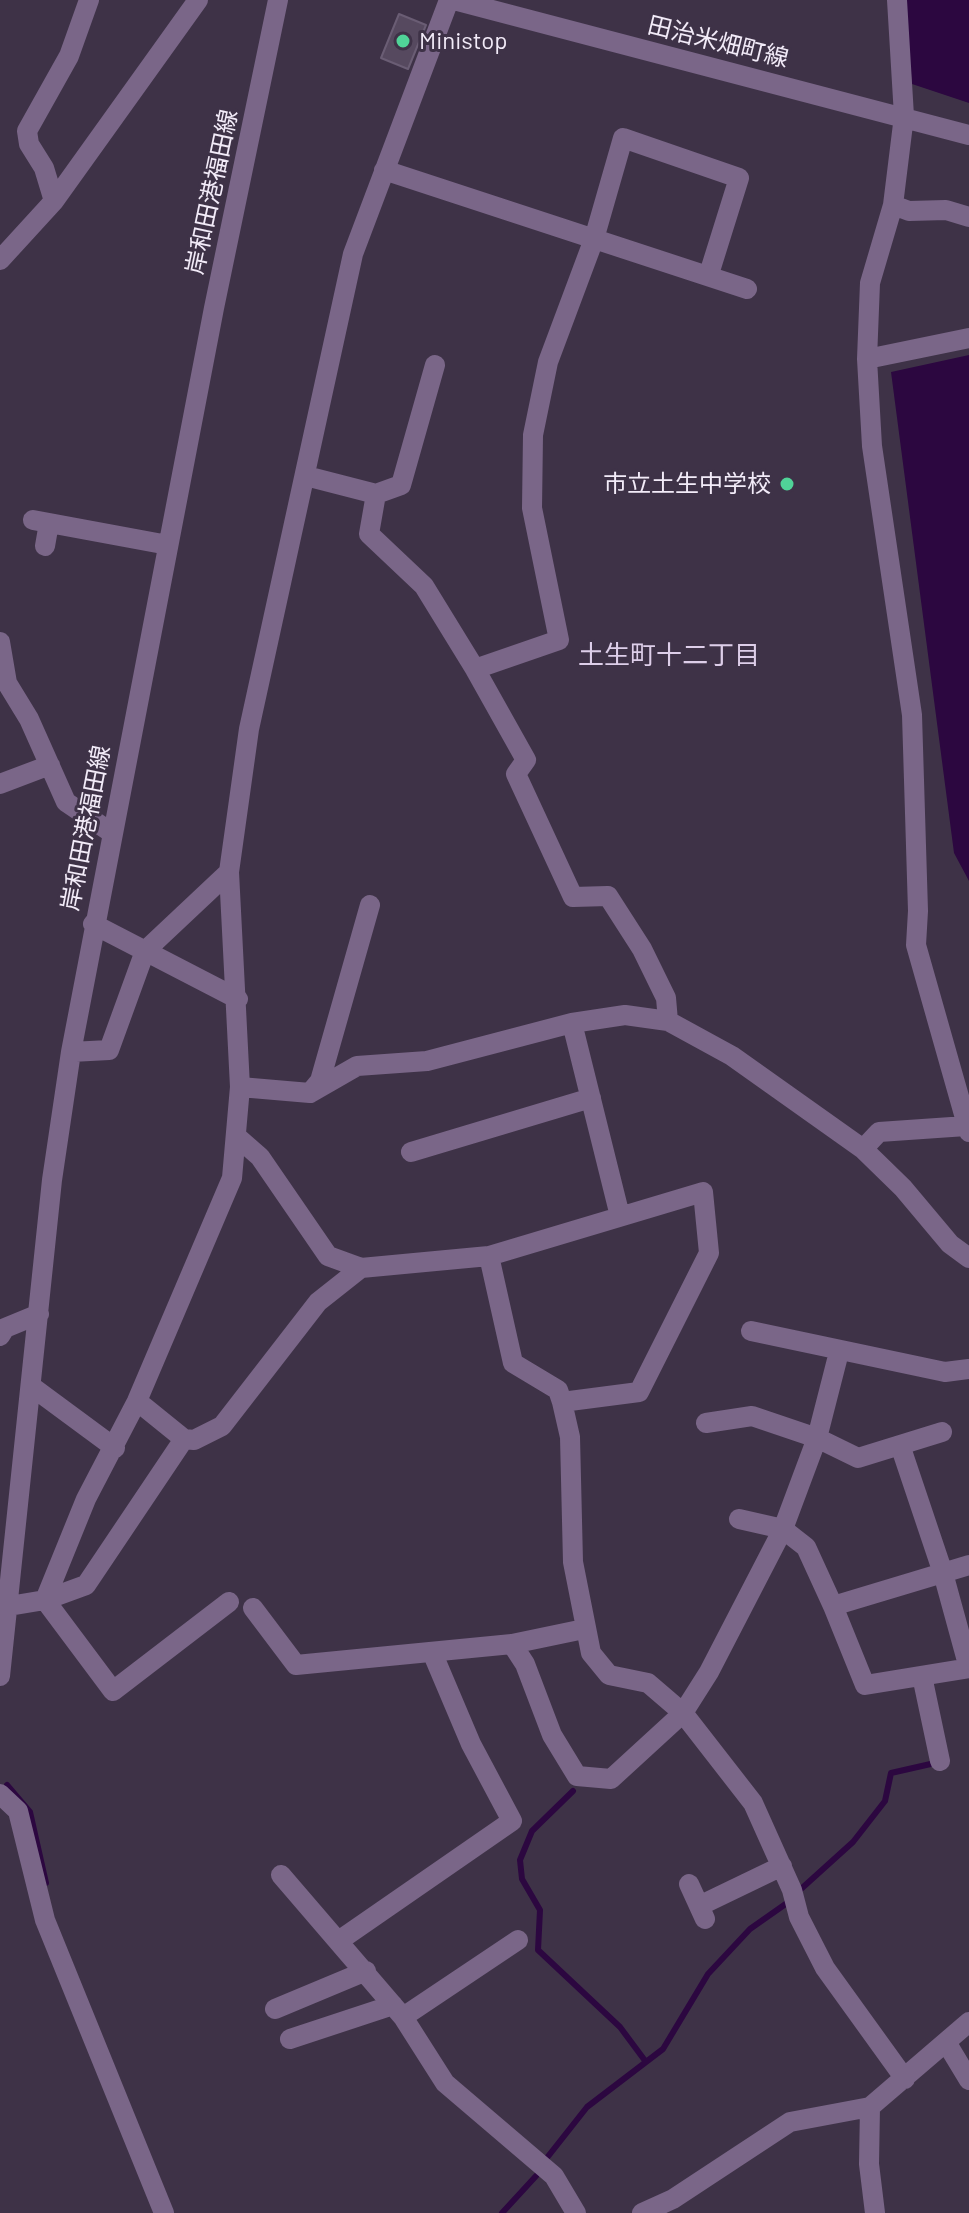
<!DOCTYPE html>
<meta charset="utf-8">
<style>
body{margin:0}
canvas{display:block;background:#3e3247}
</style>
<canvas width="969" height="2213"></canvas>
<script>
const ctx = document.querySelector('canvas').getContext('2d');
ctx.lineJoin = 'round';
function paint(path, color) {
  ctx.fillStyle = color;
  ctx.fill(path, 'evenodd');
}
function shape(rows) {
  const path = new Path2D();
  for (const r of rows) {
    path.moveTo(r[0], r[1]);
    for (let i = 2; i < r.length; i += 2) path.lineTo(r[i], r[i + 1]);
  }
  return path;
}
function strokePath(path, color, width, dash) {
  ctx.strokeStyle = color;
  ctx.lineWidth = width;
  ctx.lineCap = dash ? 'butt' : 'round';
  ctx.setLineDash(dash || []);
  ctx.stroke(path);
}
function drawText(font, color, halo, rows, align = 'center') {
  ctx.font = font + ' Barlow,"Noto Sans JP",sans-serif';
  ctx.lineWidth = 6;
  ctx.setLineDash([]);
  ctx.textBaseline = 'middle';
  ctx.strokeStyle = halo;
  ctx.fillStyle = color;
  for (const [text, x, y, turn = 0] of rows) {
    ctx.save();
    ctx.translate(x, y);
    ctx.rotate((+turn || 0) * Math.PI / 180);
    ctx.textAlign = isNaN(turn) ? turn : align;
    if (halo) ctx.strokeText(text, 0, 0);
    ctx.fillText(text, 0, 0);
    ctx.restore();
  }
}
const water = shape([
 [904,0,969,0,969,103,912,84],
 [969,355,969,881,954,853,891,372]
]);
const stream = shape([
 [7,1785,30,1812,46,1883],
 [573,1791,532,1831,520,1860,522,1879,540,1910,538,1950,620,2027,646,2062],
 [801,1889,853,1842,885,1801,891,1773,935,1763],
 [546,2159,587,2107,663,2049,708,1974,750,1929,787,1903],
 [502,2213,536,2176]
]);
const building = shape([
 [399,14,426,25,408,69,381,58,399,14]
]);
const minor = shape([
 [454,0,969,135],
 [897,0,904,116,893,205,870,283,867,359,872,446,912,715,918,911,916,945,969,1132],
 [384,170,747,289],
 [54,201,44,168,29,144,27,131,69,56,89,0],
 [893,205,909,211,946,210,969,217],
 [0,260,54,201,198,0],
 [867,359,969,338],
 [306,476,376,494,369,534,424,586,475,669,526,760,516,774,573,897,608,896,642,949,666,998,668,1021],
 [376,494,401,485,435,365],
 [33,520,168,545],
 [45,546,49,523],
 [0,642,7,683,29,719,66,802,112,833],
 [475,669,559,640,532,508,533,435,548,362,594,239,623,138,739,178,709,274],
 [0,784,50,765],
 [93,924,238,999],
 [572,1023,620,1216],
 [71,1052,109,1050,145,951,229,872],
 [240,1087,310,1093,320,1081,370,905],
 [310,1093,357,1066,427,1061,572,1023,625,1015,668,1021,732,1056,863,1149,903,1188,950,1244,969,1258],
 [236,1136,260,1157,328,1256,361,1268,489,1256,513,1363,558,1390,562,1402,570,1437,573,1562,591,1653,609,1675,648,1683,683,1713,753,1803,792,1890,799,1917,825,1968,905,2079],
 [863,1149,879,1132,966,1126],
 [411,1152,591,1098],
 [489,1256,703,1192,709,1253,639,1392,562,1402],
 [751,1331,945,1372,969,1369],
 [0,1336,5,1328,39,1314],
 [31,1386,115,1448],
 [137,1401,184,1439,194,1440,222,1426,318,1302,361,1268],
 [706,1423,752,1416,817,1438,858,1458,942,1432],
 [184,1439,86,1585,45,1600,113,1691,229,1602],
 [739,1519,783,1529,806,1547,833,1606,969,1565],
 [9,1606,45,1600,86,1499,137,1401,232,1178,240,1087,229,872,249,729,353,254,449,0],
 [833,1606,865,1685,969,1668,943,1573,900,1445],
 [253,1608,296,1665,512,1644,584,1629],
 [512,1644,525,1664,552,1735,577,1776,611,1779,683,1713,709,1672,783,1529,817,1438,839,1352],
 [0,1676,52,1180,71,1052,214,308,278,0],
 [922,1676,940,1761],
 [0,1794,18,1811,45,1920,164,2213],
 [281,1875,403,2017,445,2083,554,2176,576,2213],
 [689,1884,705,1919],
 [699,1906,782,1866],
 [340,1940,512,1821,471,1744,432,1652],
 [275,2009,366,1971],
 [403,2017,518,1940],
 [290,2039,393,2005],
 [946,2042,969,2080],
 [642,2213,673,2199,790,2122,870,2107],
 [875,2213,869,2164,870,2107,969,2022]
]);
const markers = [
 [403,41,8,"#50d398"],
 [787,484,8,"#50d398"]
];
const poiNames = [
 ["Ministop",419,41],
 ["市立土生中学校",771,484,"right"]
];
const streetNames = [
 ["田治米畑町線",718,42,14],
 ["岸和田港福田線",212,192,-78],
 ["岸和田港福田線",86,828,-79]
];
const neighbourhoodNames = [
 ["土生町十二丁目",669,655]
];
paint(water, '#2c0740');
strokePath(stream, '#2c0740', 6);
paint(building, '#56495f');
strokePath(building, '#6a5d74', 2);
strokePath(minor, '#7a6688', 20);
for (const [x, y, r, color] of markers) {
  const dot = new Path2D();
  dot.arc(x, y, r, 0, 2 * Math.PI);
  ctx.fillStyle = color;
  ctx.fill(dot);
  strokePath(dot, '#3e3247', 3);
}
drawText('24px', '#f2ebf8', '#3e3247', poiNames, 'left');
drawText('24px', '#f2ebf8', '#3e3247', streetNames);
drawText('26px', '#ddcee9', '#3e3247', neighbourhoodNames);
</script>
